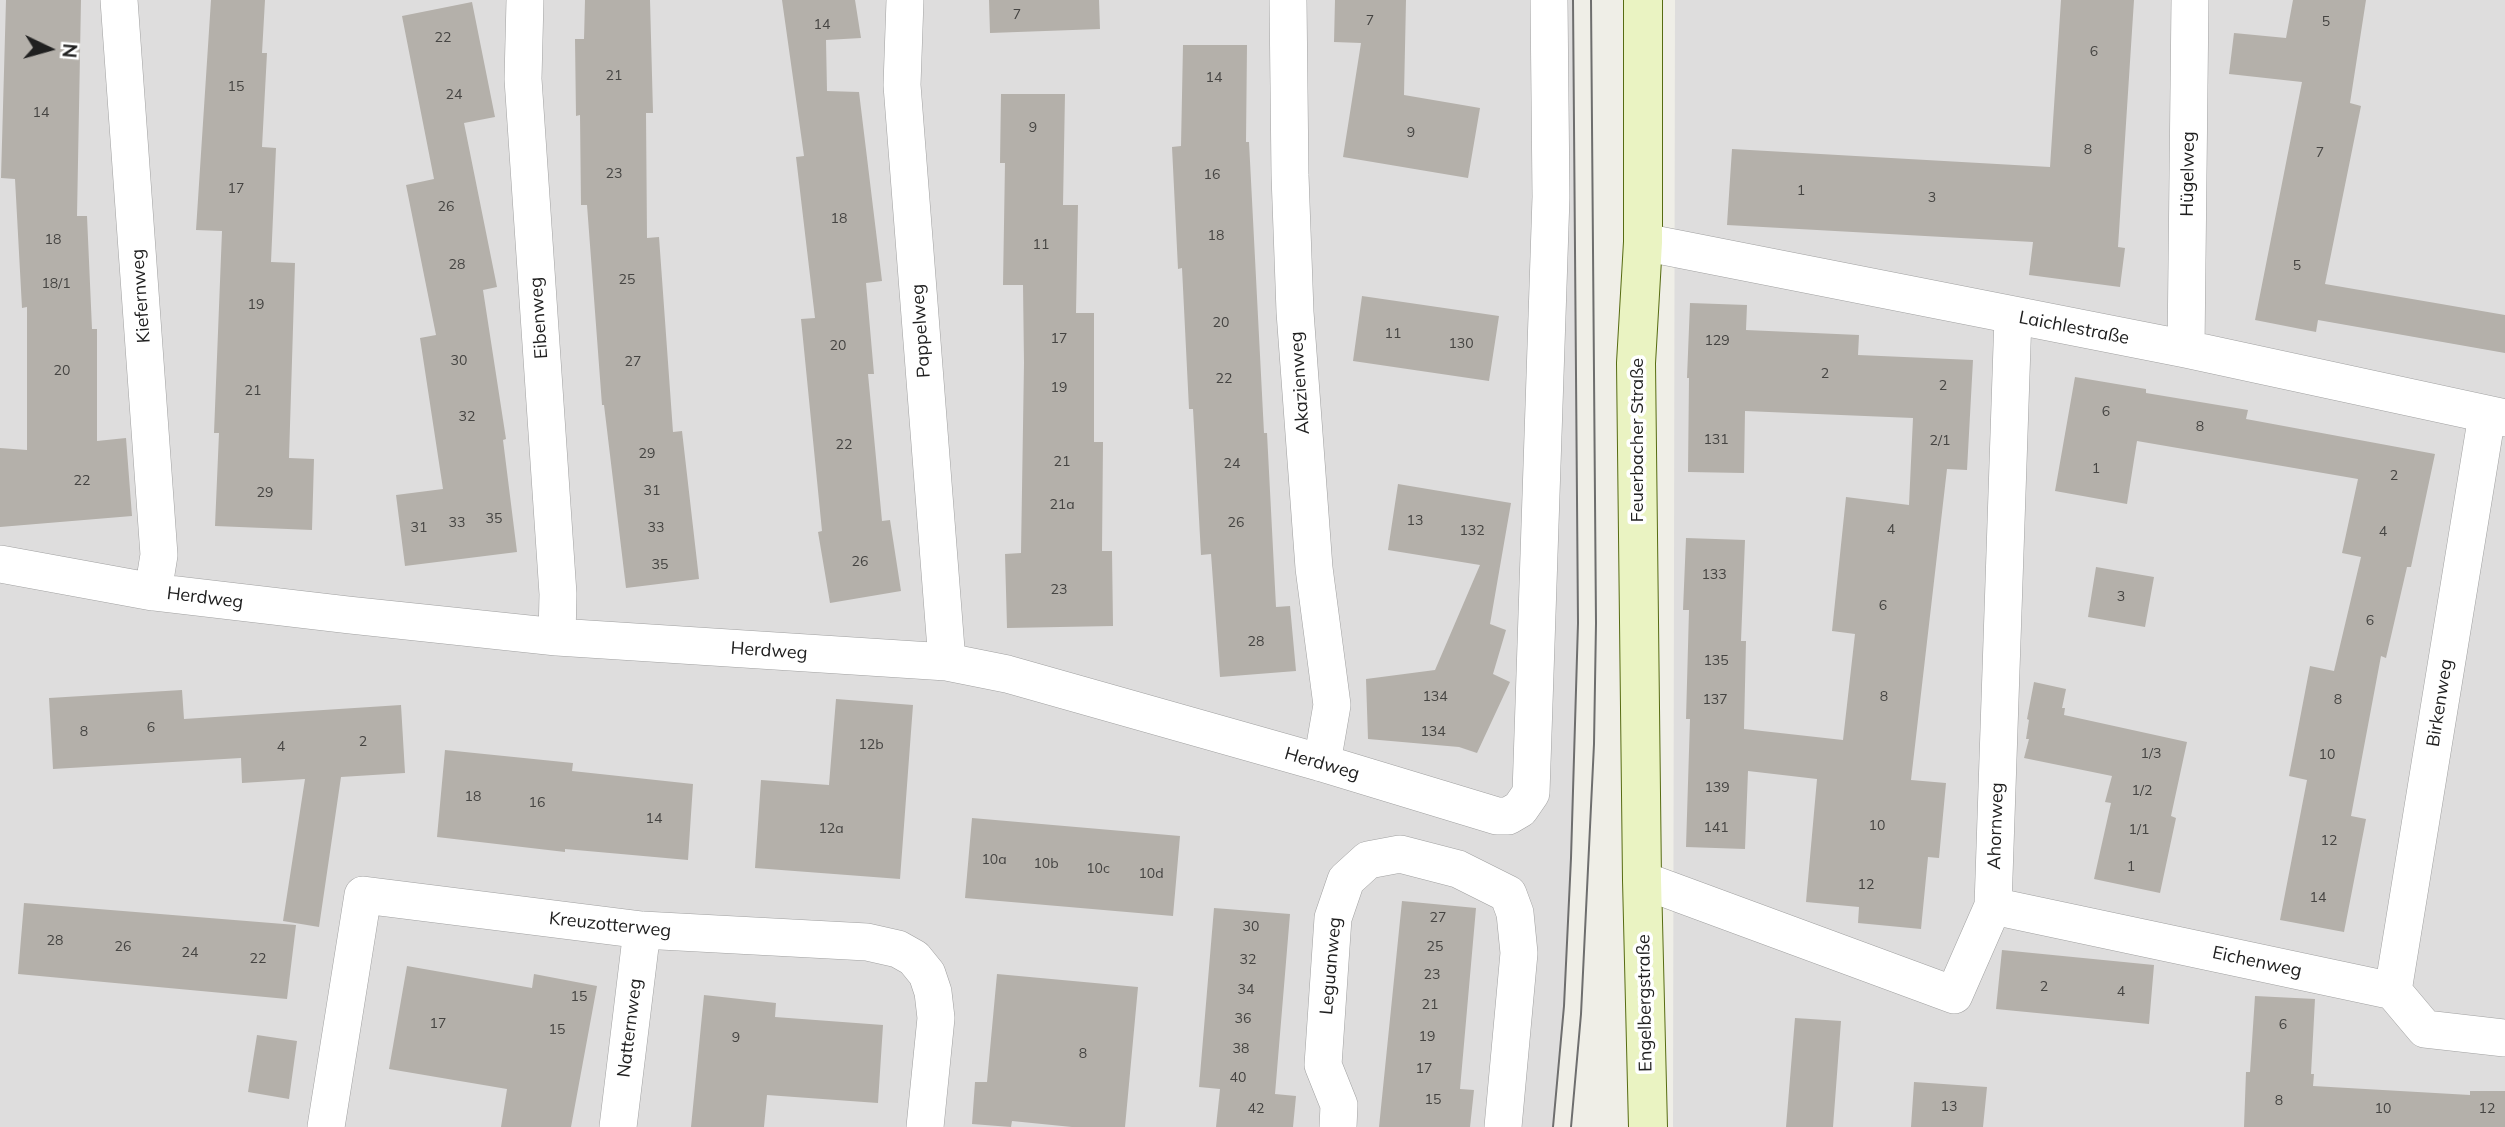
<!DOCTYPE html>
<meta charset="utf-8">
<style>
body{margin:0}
#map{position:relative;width:2505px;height:1127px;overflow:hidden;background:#efeee7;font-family:Mulish,sans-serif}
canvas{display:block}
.north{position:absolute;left:14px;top:14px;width:70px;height:70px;-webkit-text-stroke:5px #fff;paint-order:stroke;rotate:95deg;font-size:19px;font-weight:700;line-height:28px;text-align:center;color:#202020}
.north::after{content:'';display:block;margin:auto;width:24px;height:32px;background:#202020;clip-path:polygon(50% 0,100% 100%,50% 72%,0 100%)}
</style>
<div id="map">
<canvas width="2505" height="1127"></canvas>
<div class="north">N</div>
</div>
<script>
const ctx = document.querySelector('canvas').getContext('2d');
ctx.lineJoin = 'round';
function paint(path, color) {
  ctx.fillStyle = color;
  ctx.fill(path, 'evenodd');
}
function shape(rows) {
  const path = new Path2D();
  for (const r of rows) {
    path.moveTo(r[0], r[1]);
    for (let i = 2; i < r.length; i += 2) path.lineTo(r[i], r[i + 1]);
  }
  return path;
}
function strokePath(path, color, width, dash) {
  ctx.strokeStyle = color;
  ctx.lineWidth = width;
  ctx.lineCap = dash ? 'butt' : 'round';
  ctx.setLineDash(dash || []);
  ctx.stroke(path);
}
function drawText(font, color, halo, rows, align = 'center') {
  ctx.font = font + ' Mulish,sans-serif';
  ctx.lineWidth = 7;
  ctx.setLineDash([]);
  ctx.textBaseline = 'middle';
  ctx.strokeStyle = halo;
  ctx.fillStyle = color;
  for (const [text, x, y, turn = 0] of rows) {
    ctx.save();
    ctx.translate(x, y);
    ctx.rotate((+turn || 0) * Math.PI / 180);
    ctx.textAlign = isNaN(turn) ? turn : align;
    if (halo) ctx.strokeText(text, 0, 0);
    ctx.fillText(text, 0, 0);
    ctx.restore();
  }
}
const residential = shape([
 [0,0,1573,0,1578,623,1571,858,1564,1006,1553,1127,0,1127],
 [1675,0,2505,0,2505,1127,1673,1127]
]);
const building = shape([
 [6,0,81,0,77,216,87,216,92,329,97,329,97,441,126,438,132,516,0,527,0,448,27,450,27,307,22,308,15,179,1,178],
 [211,0,265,0,262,53,267,53,262,147,276,148,271,262,295,263,289,458,314,459,312,530,215,526,219,433,214,433,222,231,196,230],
 [585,0,650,0,653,113,646,113,647,238,659,237,673,432,682,431,699,579,626,588,604,405,602,405,587,205,581,205,580,115,576,116,575,39,584,39],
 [782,0,855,0,861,38,826,40,827,91,859,92,882,281,866,283,874,374,868,374,882,521,890,520,901,591,830,603,818,532,822,531,801,319,815,318,796,157,804,156],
 [989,0,1099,0,1100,29,990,33],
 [1335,0,1406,0,1404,95,1480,108,1468,178,1343,157,1361,43,1334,42],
 [2061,0,2134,0,2118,247,2125,248,2120,287,2029,275,2033,242,1727,225,1732,149,2050,167],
 [2293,0,2366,0,2350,103,2361,106,2325,284,2505,315,2505,353,2318,320,2316,332,2255,320,2302,82,2229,74,2234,33,2286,38],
 [472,2,495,117,464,123,497,287,483,290,506,439,503,440,517,552,405,566,396,495,443,489,420,338,436,335,406,185,434,179,402,16],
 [1183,45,1247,45,1246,142,1249,142,1264,433,1267,433,1276,607,1290,606,1296,671,1220,677,1211,554,1201,555,1193,409,1189,409,1182,268,1178,269,1172,147,1181,146],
 [1001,94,1065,94,1063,205,1078,205,1076,313,1094,313,1094,442,1103,442,1102,551,1112,551,1113,626,1007,628,1005,554,1021,553,1024,363,1023,285,1003,285,1005,163,1000,163],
 [1362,296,1499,316,1489,381,1353,361],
 [1690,303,1747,305,1746,330,1859,335,1858,355,1973,360,1967,470,1947,469,1911,780,1946,783,1939,858,1928,857,1921,929,1858,923,1859,907,1806,902,1817,779,1748,771,1745,849,1686,847,1690,719,1686,719,1689,610,1683,610,1686,538,1745,540,1741,641,1746,641,1744,729,1843,740,1855,634,1832,631,1846,497,1909,505,1913,418,1745,411,1744,473,1688,472,1689,378,1687,378],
 [2075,377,2146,389,2146,393,2248,410,2246,419,2435,454,2411,567,2407,567,2386,658,2381,656,2351,816,2366,819,2344,932,2280,920,2307,780,2289,776,2310,666,2334,671,2361,557,2342,553,2358,479,2137,441,2127,504,2055,491],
 [1398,484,1511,503,1490,624,1506,630,1493,674,1510,682,1477,753,1459,747,1368,739,1366,679,1435,670,1480,565,1388,550],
 [2096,567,2154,577,2145,627,2088,617],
 [2034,682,2066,689,2062,708,2065,708,2064,715,2187,742,2171,816,2176,818,2160,893,2094,879,2111,803,2105,802,2112,776,2024,758,2029,739,2026,739,2029,720,2027,719],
 [182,690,184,719,401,705,405,773,341,777,319,927,283,921,305,779,242,783,241,758,53,769,49,698],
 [836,699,913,705,900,879,755,868,761,780,829,785],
 [445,750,573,763,572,771,693,784,688,860,565,849,565,852,437,837],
 [972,818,1180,836,1173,916,965,898],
 [1402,901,1476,908,1460,1089,1474,1090,1470,1127,1379,1127],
 [24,903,296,925,287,999,18,974],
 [1214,908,1290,914,1275,1094,1296,1096,1293,1127,1216,1127,1220,1089,1199,1087],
 [2002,950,2154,965,2149,1024,1996,1009],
 [407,966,532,988,534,974,597,986,571,1127,501,1127,507,1089,389,1069],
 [997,974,1138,987,1125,1127,1072,1127,1012,1121,1011,1127,972,1124,975,1082,987,1082],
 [704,995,776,1003,775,1017,883,1025,878,1103,767,1095,764,1127,691,1127],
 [2255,996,2315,999,2311,1074,2314,1074,2313,1086,2470,1095,2470,1091,2505,1091,2505,1127,2244,1127,2246,1072,2250,1072],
 [1795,1018,1841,1021,1833,1127,1786,1127],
 [257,1035,297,1041,289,1099,248,1092],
 [1914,1082,1987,1087,1983,1127,1911,1127]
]);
const street = shape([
 [119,0,159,555,153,592],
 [525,0,523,79,558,594,557,637],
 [905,0,902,85,947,662],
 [1288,0,1290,175,1295,312,1314,568,1332,705,1322,763],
 [1643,242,2186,349,2505,418],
 [2186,349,2190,0],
 [0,564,153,592,349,615,557,637,947,662,1007,674,1322,763,1497,816,1508,816,1520,809,1531,793,1551,197,1549,0],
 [1642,880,1954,995,1993,906,2013,316],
 [1993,906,2393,991,2425,1029,2505,1038],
 [2393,991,2487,415],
 [326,1127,363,895,642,930,867,942,898,949,914,958,927,974,933,992,936,1018,925,1127],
 [618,1127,642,930],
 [1338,1127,1339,1105,1323,1065,1333,918,1346,880,1368,860,1400,854,1458,869,1508,894,1515,913,1519,953,1503,1127]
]);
const secondary = shape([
 [1643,0,1643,242,1636,363,1642,880,1648,1127]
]);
const tram = shape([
 [1553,1127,1564,1006,1571,858,1578,623,1573,0],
 [1571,1127,1581,1014,1594,744,1596,623,1591,0]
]);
const numberNames = [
 ["7",1017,15],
 ["7",1370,21],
 ["5",2326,22],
 ["14",822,25],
 ["22",443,38],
 ["6",2094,52],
 ["21",614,76],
 ["14",1214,78],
 ["15",236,87],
 ["24",454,95],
 ["14",41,113],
 ["9",1033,128],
 ["9",1411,133],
 ["8",2088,150],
 ["7",2320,153],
 ["23",614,174],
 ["16",1212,175],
 ["17",236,189],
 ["1",1801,191],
 ["3",1932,198],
 ["26",446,207],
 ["18",839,219],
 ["18",1216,236],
 ["18",53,240],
 ["11",1041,245],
 ["28",457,265],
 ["5",2297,266],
 ["25",627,280],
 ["18/1",56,284],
 ["19",256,305],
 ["20",1221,323],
 ["11",1393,334],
 ["17",1059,339],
 ["129",1717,341],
 ["130",1461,344],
 ["20",838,346],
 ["30",459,361],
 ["27",633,362],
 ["20",62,371],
 ["2",1825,374],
 ["22",1224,379],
 ["2",1943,386],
 ["19",1059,388],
 ["21",253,391],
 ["6",2106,412],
 ["32",467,417],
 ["8",2200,427],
 ["131",1716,440],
 ["2/1",1940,441],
 ["22",844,445],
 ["29",647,454],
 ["21",1062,462],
 ["24",1232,464],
 ["1",2096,469],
 ["2",2394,476],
 ["22",82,481],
 ["31",652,491],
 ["29",265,493],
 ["21a",1062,505],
 ["35",494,519],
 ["13",1415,521],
 ["33",457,523],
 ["26",1236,523],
 ["31",419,528],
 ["33",656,528],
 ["4",1891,530],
 ["132",1472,531],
 ["4",2383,532],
 ["26",860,562],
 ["35",660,565],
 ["133",1714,575],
 ["23",1059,590],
 ["3",2121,597],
 ["6",1883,606],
 ["6",2370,621],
 ["28",1256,642],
 ["135",1716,661],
 ["134",1435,697],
 ["8",1884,697],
 ["137",1715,700],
 ["8",2338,700],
 ["6",151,728],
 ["8",84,732],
 ["134",1433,732],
 ["2",363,742],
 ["12b",871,745],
 ["4",281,747],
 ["1/3",2151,754],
 ["10",2327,755],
 ["139",1717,788],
 ["1/2",2142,791],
 ["18",473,797],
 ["16",537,803],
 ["14",654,819],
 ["10",1877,826],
 ["141",1716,828],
 ["12a",831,829],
 ["1/1",2139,830],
 ["12",2329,841],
 ["10a",994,860],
 ["10b",1046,864],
 ["1",2131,867],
 ["10c",1098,869],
 ["10d",1151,874],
 ["12",1866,885],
 ["14",2318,898],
 ["27",1438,918],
 ["30",1251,927],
 ["28",55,941],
 ["26",123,947],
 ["25",1435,947],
 ["24",190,953],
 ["22",258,959],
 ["32",1248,960],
 ["23",1432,975],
 ["2",2044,987],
 ["34",1246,990],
 ["4",2121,992],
 ["15",579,997],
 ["21",1430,1005],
 ["36",1243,1019],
 ["17",438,1024],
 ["6",2283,1025],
 ["15",557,1030],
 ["19",1427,1037],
 ["9",736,1038],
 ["38",1241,1049],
 ["8",1083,1054],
 ["17",1424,1069],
 ["40",1238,1078],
 ["15",1433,1100],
 ["8",2279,1101],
 ["13",1949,1107],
 ["42",1256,1109],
 ["10",2383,1109],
 ["12",2487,1109]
];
const streetNames = [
 ["Hügelweg",2188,174,-89],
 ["Kiefernweg",141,296,-94],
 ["Eibenweg",539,318,-94],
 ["Laichlestraße",2074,328,11],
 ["Pappelweg",921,331,-94],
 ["Akazienweg",1300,383,-94],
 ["Feuerbacher Straße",1638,440,-90],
 ["Herdweg",205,598,7],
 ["Herdweg",769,651,4],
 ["Birkenweg",2440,703,-81],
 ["Herdweg",1322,764,16],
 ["Ahornweg",1996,826,-88],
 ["Kreuzotterweg",610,925,6],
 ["Eichenweg",2257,962,12],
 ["Leguanweg",1331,966,-85],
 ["Engelbergstraße",1645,1003,-91],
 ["Natternweg",630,1028,-83]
];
paint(residential, '#dedddd');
paint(building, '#b4b0aa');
strokePath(street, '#a1a1a1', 38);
strokePath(secondary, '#576c12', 40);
strokePath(street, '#fff', 37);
strokePath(secondary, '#eaf3c2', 38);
strokePath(tram, '#6e6e6e', 2);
drawText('14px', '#454442', null, numberNames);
drawText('18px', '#202020', '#fff', streetNames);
</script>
